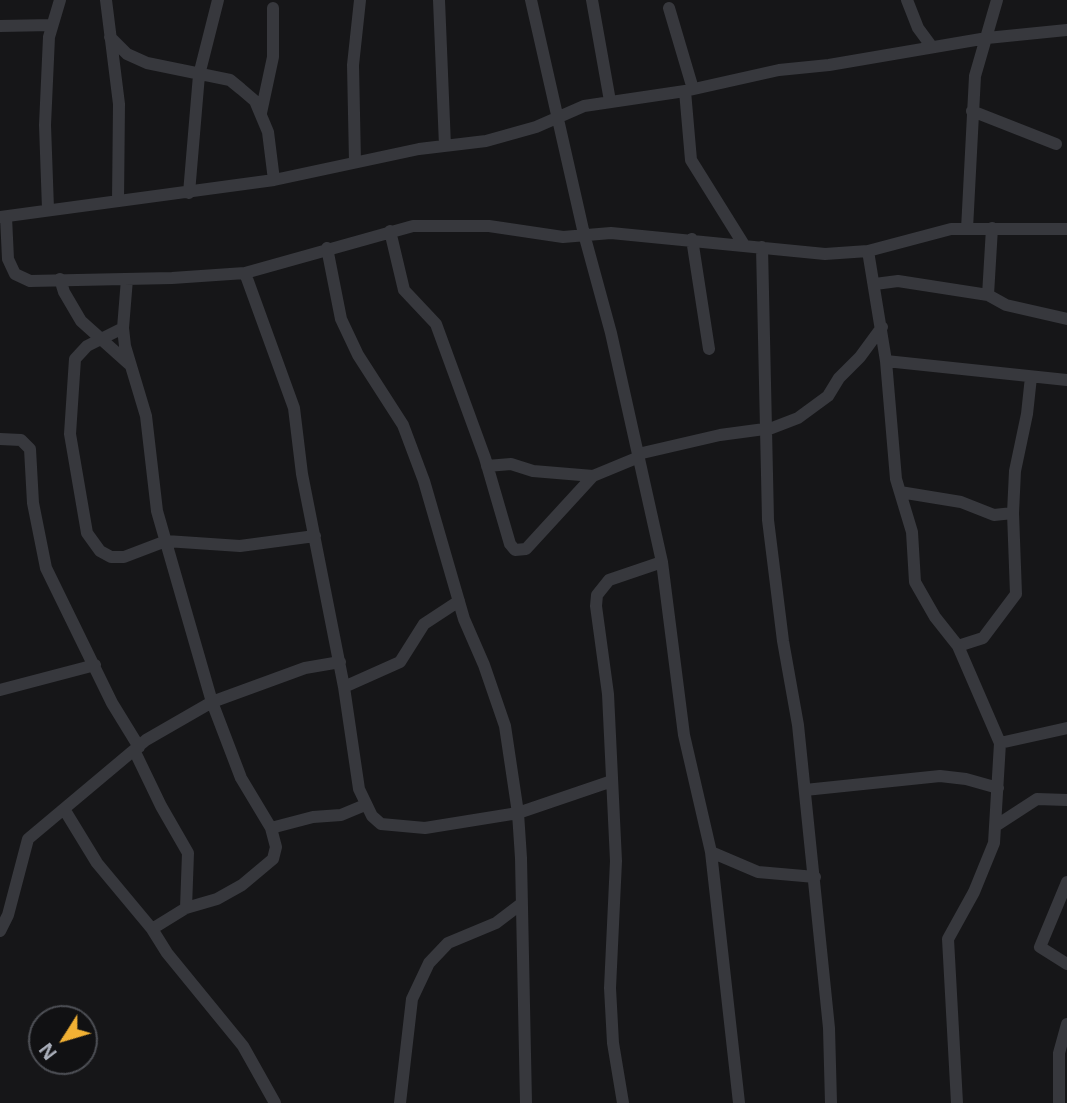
<!DOCTYPE html>
<style>
body{margin:0}
#map{position:relative;width:1067px;height:1103px;overflow:hidden;background:#161618;font-family:"Noto Sans",sans-serif}
canvas{display:block}
.north{position:absolute;left:28px;top:1005px;width:70px;height:70px;box-sizing:border-box;background:#111113;border:2px solid #4d4f55;border-radius:50%;rotate:233deg;font-size:19px;font-weight:700;line-height:28px;text-align:center;color:#a8adb8}
.north::after{content:'';display:block;margin:auto;width:24px;height:32px;background:#f2b134;clip-path:polygon(50% 0,100% 100%,50% 72%,0 100%)}
</style>
<div id="map">
<canvas width="1067" height="1103"></canvas>
<div class="north">N</div>
</div>
<script>
const ctx = document.querySelector('canvas').getContext('2d');
ctx.lineJoin = 'round';
function shape(rows) {
  const path = new Path2D();
  for (const r of rows) {
    path.moveTo(r[0], r[1]);
    for (let i = 2; i < r.length; i += 2) path.lineTo(r[i], r[i + 1]);
  }
  return path;
}
function strokePath(path, color, width, dash) {
  ctx.strokeStyle = color;
  ctx.lineWidth = width;
  ctx.lineCap = dash ? 'butt' : 'round';
  ctx.setLineDash(dash || []);
  ctx.stroke(path);
}
const minor = shape([
 [106,0,119,104,118,201],
 [439,0,445,146],
 [531,0,584,234,611,333,662,562,684,735,711,852,739,1103],
 [592,0,610,101],
 [907,0,918,28,932,47],
 [669,8,693,89],
 [0,26,52,25],
 [110,37,127,54,147,63,230,80,241,89,255,101,268,132,274,180],
 [685,91,691,160,744,245],
 [972,111,1056,144],
 [261,113,273,57,273,8],
 [355,162,353,65,360,0],
 [189,193,199,75,218,0],
 [48,209,45,125,49,37,60,0],
 [0,217,274,180,419,149,486,141,536,127,584,106,685,91,779,70,829,65,987,38,1067,30],
 [6,217,8,259,15,274,30,281,172,278,245,273,413,226,489,226,563,237,611,233,825,254,868,251,951,229,1067,229],
 [992,228,988,295,1006,305,1067,319],
 [967,229,975,76,997,0],
 [390,231,404,290,436,324,485,458,510,544,515,550,526,549,593,476],
 [692,239,709,349],
 [762,247,768,520,783,641,798,725,829,1028,831,1103],
 [327,248,341,319,358,355,403,425,424,481,464,619,484,665,505,726,518,813,521,858,526,1103],
 [868,251,886,361,896,479,912,532,915,582,935,617,958,646,1000,743,994,843,974,892,948,939,957,1103],
 [245,273,294,408,302,474,344,687,359,789,372,816,381,824,425,828,518,813,612,781],
 [60,279,64,292,81,321,129,364],
 [127,279,123,328,125,346,146,416,157,511,212,702,241,778,271,828,276,847,273,859,242,885,217,899,186,908,152,929,167,953,243,1046,275,1103],
 [875,284,898,281,988,295],
 [123,328,87,346,75,359,70,434,87,533,100,551,111,557,124,557,166,541,240,546,315,536],
 [886,361,1067,380],
 [0,439,21,440,30,449,33,503,46,568,112,703,139,747],
 [638,454,720,435,772,428,798,418,828,396,839,378,860,357,882,327],
 [487,466,511,464,533,471,593,476,639,457],
 [900,492,961,502,994,515,1013,513],
 [958,646,983,638,1016,594,1013,513,1015,471,1027,414,1031,377],
 [344,687,400,662,424,624,459,601],
 [0,690,95,665],
 [1000,743,1067,728],
 [135,752,161,806,188,853,186,908],
 [805,790,940,776,966,779,998,788],
 [64,809,97,863,152,929],
 [997,825,1037,799,1067,800],
 [271,828,313,817,341,815,365,805],
 [711,852,758,872,815,877],
 [1067,882,1040,947,1067,964],
 [0,931,8,915,28,839,146,740,212,702,305,668,340,662],
 [400,1103,412,999,429,963,448,943,496,923,521,904],
 [623,1103,613,1043,610,988,616,861,608,694,596,606,597,595,609,580,662,562],
 [1059,1103,1059,1053,1067,1024]
]);
strokePath(minor, '#37383d', 12);
</script>
